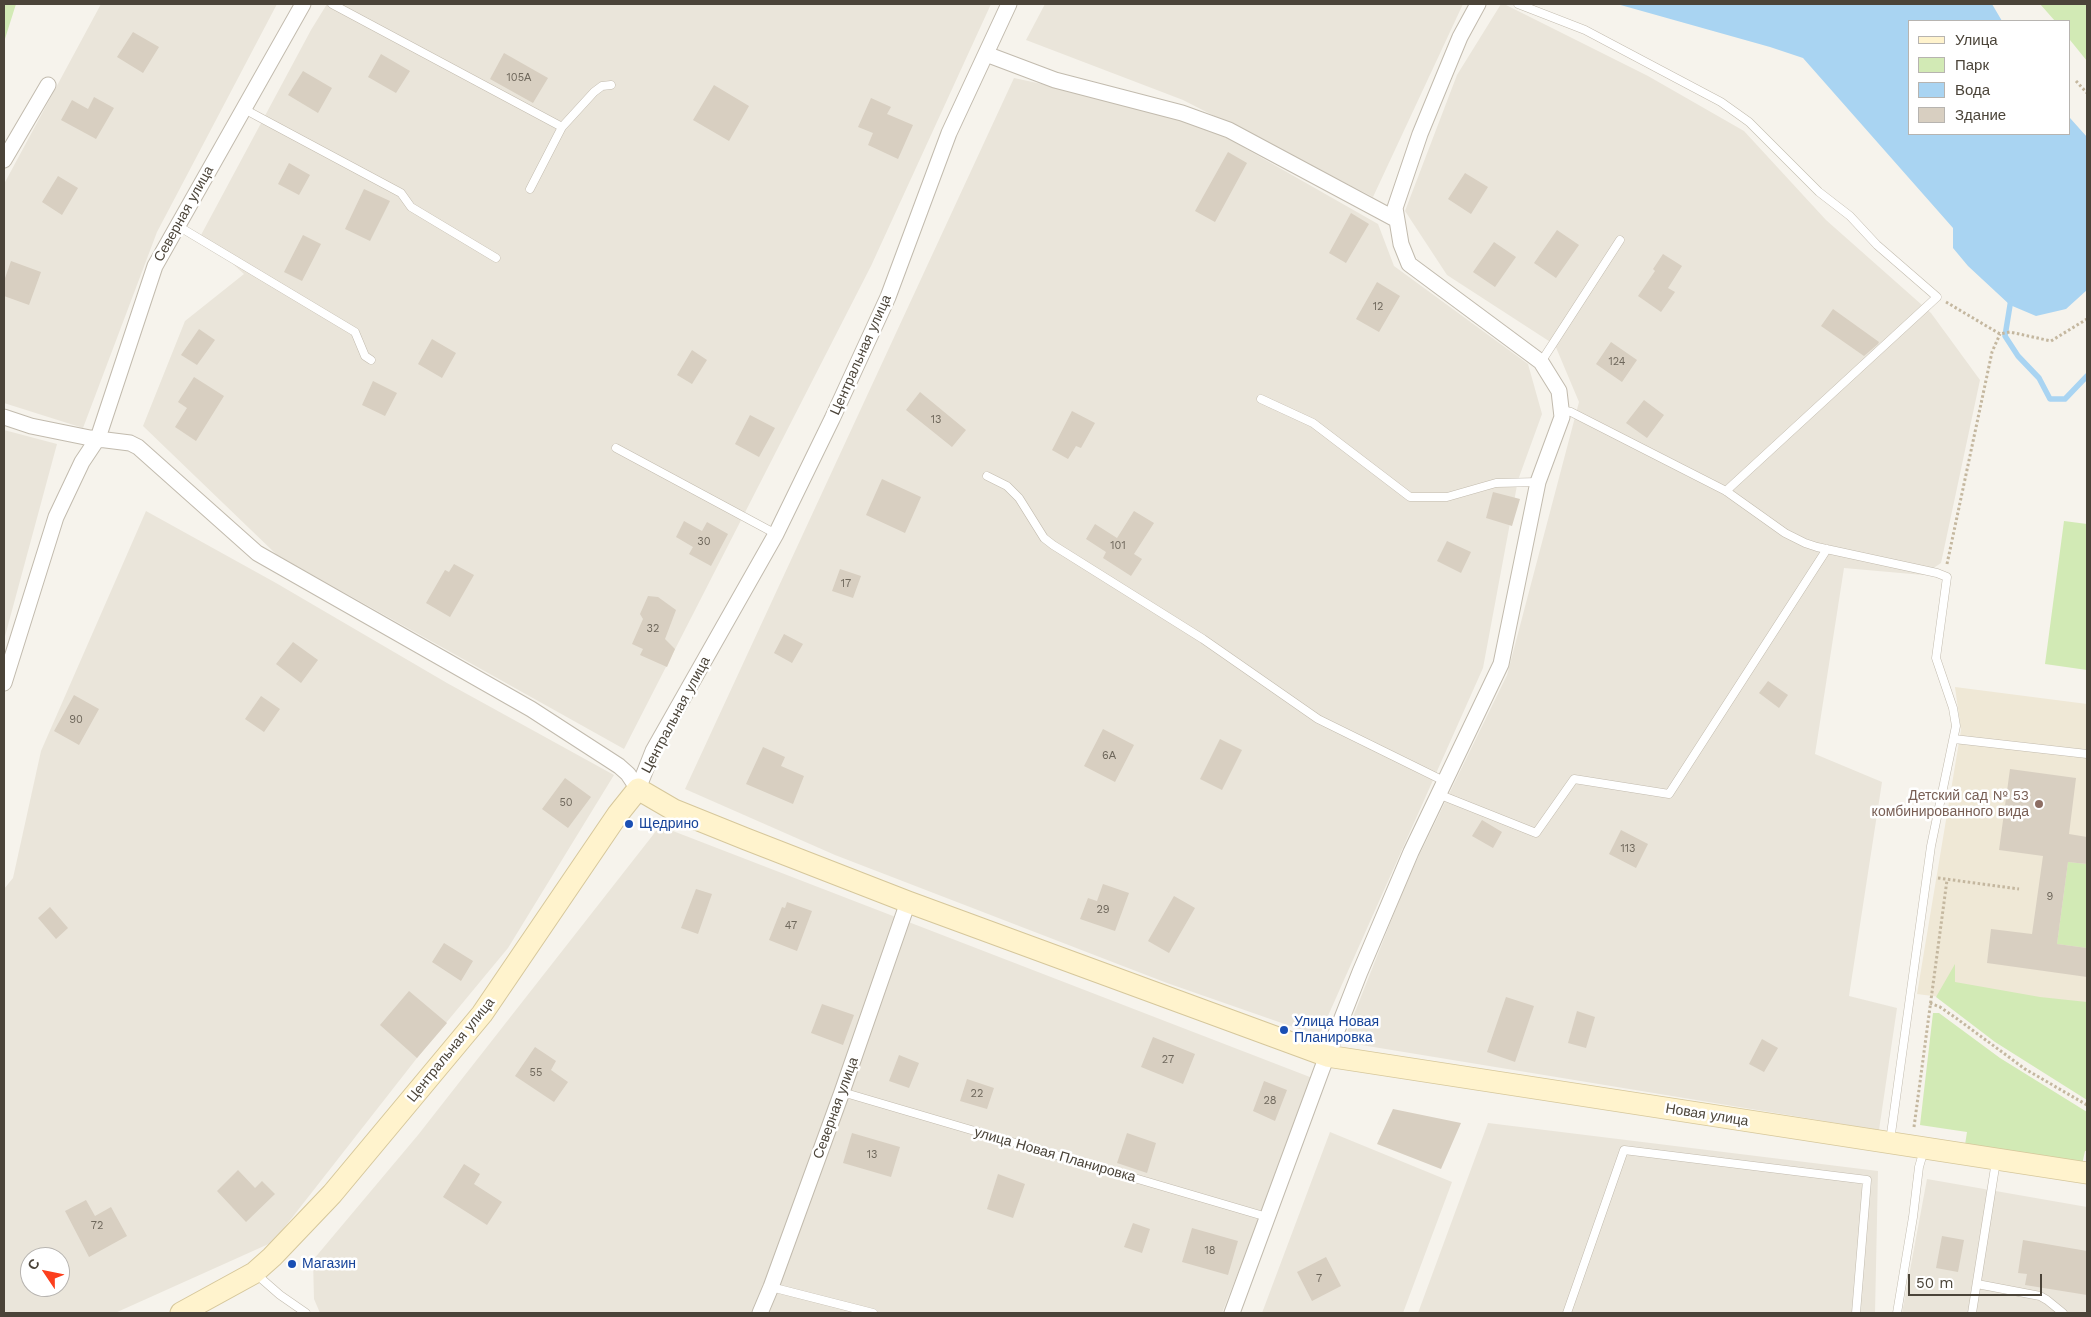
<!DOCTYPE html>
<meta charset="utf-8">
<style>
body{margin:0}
#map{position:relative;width:2091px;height:1317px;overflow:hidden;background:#f6f3ec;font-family:"Work Sans",sans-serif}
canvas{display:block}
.frame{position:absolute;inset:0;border:5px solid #4b4439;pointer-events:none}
.legend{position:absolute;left:1908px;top:20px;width:162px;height:115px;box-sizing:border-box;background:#fff;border:1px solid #b7b4b0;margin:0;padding:6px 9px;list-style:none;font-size:15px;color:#4b4439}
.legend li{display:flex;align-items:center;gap:10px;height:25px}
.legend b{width:25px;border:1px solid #b7b4b0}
.north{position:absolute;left:20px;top:1247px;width:50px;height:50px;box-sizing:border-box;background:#fff;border:1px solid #b7b4b0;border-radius:50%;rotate:304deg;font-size:14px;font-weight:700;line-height:20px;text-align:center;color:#4b4439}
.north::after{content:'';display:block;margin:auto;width:18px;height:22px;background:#fc3f1d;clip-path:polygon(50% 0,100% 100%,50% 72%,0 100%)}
.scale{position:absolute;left:1908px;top:1274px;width:134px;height:22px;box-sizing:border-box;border:2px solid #4b4439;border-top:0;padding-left:6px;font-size:15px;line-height:18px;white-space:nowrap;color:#4b4439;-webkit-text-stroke:4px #fff;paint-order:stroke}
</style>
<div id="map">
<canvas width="2091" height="1317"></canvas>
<div class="frame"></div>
<ul class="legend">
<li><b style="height:6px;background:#fff3cd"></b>Улица</li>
<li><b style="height:14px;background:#d2eab5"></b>Парк</li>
<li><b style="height:14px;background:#a9d4f2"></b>Вода</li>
<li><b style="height:14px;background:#d8cfc1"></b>Здание</li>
</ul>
<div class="north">С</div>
<div class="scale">50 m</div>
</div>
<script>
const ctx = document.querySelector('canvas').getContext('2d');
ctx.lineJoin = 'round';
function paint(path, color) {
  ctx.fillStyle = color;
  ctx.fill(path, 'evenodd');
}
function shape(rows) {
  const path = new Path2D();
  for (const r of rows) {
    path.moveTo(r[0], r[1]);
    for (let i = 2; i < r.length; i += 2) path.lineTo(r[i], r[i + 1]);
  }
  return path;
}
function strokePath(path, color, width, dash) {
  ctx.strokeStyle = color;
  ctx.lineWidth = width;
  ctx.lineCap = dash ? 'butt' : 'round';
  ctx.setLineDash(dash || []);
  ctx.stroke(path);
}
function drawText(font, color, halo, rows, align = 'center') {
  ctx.font = font + ' "Work Sans",sans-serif';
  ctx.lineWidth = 5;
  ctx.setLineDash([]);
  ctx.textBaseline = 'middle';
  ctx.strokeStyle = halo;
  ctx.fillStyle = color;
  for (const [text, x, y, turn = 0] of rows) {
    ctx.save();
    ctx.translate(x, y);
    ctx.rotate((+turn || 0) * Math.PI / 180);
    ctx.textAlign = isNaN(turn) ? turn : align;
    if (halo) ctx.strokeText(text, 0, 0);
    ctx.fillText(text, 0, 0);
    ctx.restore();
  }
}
const residential = shape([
 [101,4,277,4,157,232,83,428,4,403,4,184],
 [327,4,991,4,871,266,624,749,277,555,143,426,185,321,244,274,201,235,311,30],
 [1045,4,1463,4,1373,197,1183,100,1026,40],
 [1501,4,1504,4,1648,76,1744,131,1826,220,1931,313,1980,380,1941,563,1923,575,1844,568,1815,754,1882,782,1849,996,1897,1008,1879,1130,1343,1042,1408,878,1507,675,1579,402,1555,345,1447,275,1405,211,1457,75],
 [1014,78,1126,102,1220,134,1378,224,1394,266,1528,364,1542,414,1518,480,1483,668,1319,1036,1167,983,835,855,685,789],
 [4,430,57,444,4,640],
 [146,511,276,583,447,683,614,775,508,948,417,1058,273,1242,115,1313,4,1313,4,889,13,878,41,751],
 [30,1257,60,1257,60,1287,30,1287],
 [660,826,1315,1079,1222,1313,320,1313,314,1299,313,1260,418,1135],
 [1488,1123,1878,1171,1875,1313,1418,1313],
 [1330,1132,1452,1182,1403,1313,1262,1313],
 [1927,1179,2087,1207,2087,1313,1902,1313]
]);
const education = shape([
 [1955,687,2087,704,2087,1016,1917,994,1961,730]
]);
const green = shape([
 [4,4,16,4,4,42],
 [2040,4,2087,4,2087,61,2070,40,2070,21,2055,21],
 [2064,521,2087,524,2087,670,2045,664],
 [2068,862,2087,864,2087,948,2057,944],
 [1955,964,1955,982,2040,997,2087,1002,2087,1100,1995,1042,1936,997],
 [1933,1013,1939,1013,2000,1058,2087,1112,2087,1151,2085,1151,2082,1165,1965,1145,1967,1132,1920,1125]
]);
const water = shape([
 [1617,4,1992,4,2002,21,1910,21,1910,134,2070,134,2070,118,2087,137,2087,290,2066,309,2036,316,2010,305,1968,266,1953,248,1953,228,1803,58,1770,47]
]);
const stream = shape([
 [2011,299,2005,336,2018,356,2039,378,2050,399,2065,399,2087,376]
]);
const building = shape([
 [133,32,159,47,143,73,117,57],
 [504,53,548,78,533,103,490,79],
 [381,54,410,71,396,93,368,77],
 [303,71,332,88,318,113,288,95],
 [714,85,749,106,729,141,693,120],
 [94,97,114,108,96,139,61,120,72,100,88,109],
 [871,98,891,107,887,114,913,125,898,159,868,145,873,133,858,127],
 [1228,152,1247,163,1215,222,1195,211],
 [289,163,310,175,299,195,278,184],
 [1465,173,1488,187,1471,214,1448,199],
 [58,176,78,188,62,215,42,202],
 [364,189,390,201,370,241,345,229],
 [1351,213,1369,224,1346,263,1329,253],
 [1557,230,1579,245,1556,278,1534,263],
 [303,235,321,244,302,281,284,272],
 [1494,242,1516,257,1495,287,1473,272],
 [1663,254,1682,266,1668,288,1675,292,1661,312,1638,296,1655,271,1653,269],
 [11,261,41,272,29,305,4,296,4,281],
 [1377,282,1400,296,1379,332,1356,319],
 [1833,309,1879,342,1878,344,1864,356,1821,326],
 [199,329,215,340,197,365,181,355],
 [432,339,456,353,442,378,418,364],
 [1611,342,1637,360,1622,382,1596,364],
 [692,350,707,360,692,384,677,375],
 [194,377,224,396,196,441,175,427,187,408,178,402],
 [373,381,397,393,385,416,362,405],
 [920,392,966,430,952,447,906,410],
 [1644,400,1664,415,1647,438,1626,423],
 [1072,411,1095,423,1081,448,1076,446,1068,459,1052,450],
 [750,415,775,428,759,457,735,444],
 [882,479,921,497,905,533,866,515],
 [1493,492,1520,499,1512,526,1486,518],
 [1134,511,1154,523,1134,554,1142,559,1131,576,1103,558,1106,552,1086,539,1095,524,1117,538],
 [684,521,702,531,707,522,728,534,711,566,689,554,693,547,676,537],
 [1447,541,1471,552,1461,573,1437,561],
 [454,564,474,575,450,617,426,603,445,570,449,572],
 [840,569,861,576,853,598,832,591],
 [648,596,658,597,676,610,665,639,675,649,667,667,640,655,643,649,632,644,643,619,640,614],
 [784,634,803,644,792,663,774,653],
 [293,642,318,660,301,683,276,664],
 [1768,681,1788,695,1779,708,1759,693],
 [74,695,99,709,79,745,54,731],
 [261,696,280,709,264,732,245,719],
 [1103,729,1134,745,1115,782,1084,766],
 [1220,739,1242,750,1222,790,1200,779],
 [763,747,785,757,781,766,804,776,793,804,746,784],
 [2010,769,2076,778,2069,834,2087,837,2087,864,2068,862,2057,944,2087,948,2087,977,1987,963,1991,929,2032,934,2043,856,1999,850],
 [565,778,591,797,568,828,542,809],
 [1482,820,1502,832,1493,848,1472,836],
 [1621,830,1648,844,1636,868,1609,854],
 [1103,884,1129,893,1115,931,1080,919,1088,898,1097,901],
 [696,889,712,894,698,934,681,928],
 [1174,896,1195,908,1169,953,1148,941],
 [787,902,812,911,797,951,769,940,782,907,785,908],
 [50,907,68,928,56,939,38,918],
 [444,943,473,961,461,981,432,962],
 [409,991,447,1023,417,1058,380,1025],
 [1506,997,1534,1006,1515,1062,1487,1052],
 [822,1004,854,1015,843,1045,811,1033],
 [1577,1011,1595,1017,1586,1048,1568,1043],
 [1153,1037,1195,1054,1183,1084,1141,1067],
 [1762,1039,1778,1048,1764,1072,1749,1064],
 [535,1047,556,1061,551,1070,568,1082,554,1102,515,1076],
 [899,1055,919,1063,909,1088,889,1081],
 [967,1079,994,1088,987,1109,960,1101],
 [1264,1081,1287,1090,1275,1121,1253,1111],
 [1393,1109,1461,1123,1441,1169,1377,1144],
 [852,1133,900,1147,891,1177,843,1163],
 [1127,1133,1156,1143,1147,1173,1117,1163],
 [464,1164,480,1174,474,1184,502,1202,487,1225,443,1197],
 [238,1170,255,1188,262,1181,275,1194,246,1222,217,1191],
 [998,1174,1025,1184,1013,1218,987,1209],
 [86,1200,95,1216,111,1207,127,1236,89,1257,65,1211],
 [1133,1223,1150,1229,1142,1253,1124,1247],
 [1192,1228,1238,1241,1228,1275,1182,1262],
 [1942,1236,1964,1240,1958,1272,1936,1268],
 [2023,1240,2087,1251,2087,1295,2025,1285,2027,1274,2018,1273],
 [1326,1257,1341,1286,1312,1301,1297,1272]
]);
const path = shape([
 [2076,81,2087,93],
 [1946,302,2000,334,2010,332,2051,341,2087,319],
 [1947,564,1992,352,2000,334],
 [1938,878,2019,889],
 [1930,1003,1940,1007,1956,1018,2025,1069,2087,1105],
 [1914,1127,1947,880]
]);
const lane = shape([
 [332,4,562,127],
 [1518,4,1585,30,1721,102,1749,122,1819,192,1850,216,1877,245,1937,297,1726,491],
 [244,109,401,193,411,207,496,258],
 [530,189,562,127,594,92,602,86,611,85],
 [178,226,355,332,365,356,371,360],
 [1541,362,1620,240],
 [1261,399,1313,423,1410,497,1447,497,1496,483,1538,482],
 [1561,410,1571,412,1726,491,1785,533,1805,543,1817,547,1937,573,1947,577,1936,658,1953,708,1956,726,1931,846,1890,1141],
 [616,448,776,534],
 [987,476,1007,486,1019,498,1044,538,1053,545,1203,639,1318,719,1444,781],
 [1954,739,2087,754],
 [1438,794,1536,833,1574,779,1669,794,1827,549],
 [842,1092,1267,1217],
 [256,1274,280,1295,306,1313],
 [1977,1284,2040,1296,2047,1300,2063,1313],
 [771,1287,873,1313],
 [1567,1313,1624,1150,1867,1180,1856,1313],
 [1897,1313,1913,1217,1919,1167,1924,1150],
 [1972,1313,1996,1161]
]);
const street = shape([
 [986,54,1055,80,1182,113,1229,130,1397,220],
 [4,160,48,85],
 [4,417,31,426,90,438,130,443,138,447,257,553,531,709,619,766,628,774,638,789],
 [4,683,56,517,82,462,98,438,155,266,303,4],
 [638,789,653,751,776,534,832,419,888,297,949,133,1009,4],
 [760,1313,771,1287,842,1092,908,902],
 [1232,1313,1322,1069,1360,972,1411,852,1501,664,1538,482,1562,417,1559,391,1541,362,1409,264,1401,244,1395,208,1420,134,1460,37,1478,4]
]);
const secondary = shape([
 [181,1313,254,1273,272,1257,332,1194,482,1014,618,814,638,789,674,810,746,839,908,902,1327,1056,2087,1173]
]);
const markers = [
 [2039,804,5,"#8d6e63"],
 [629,824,5,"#1a4fb4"],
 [1284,1030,5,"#1a4fb4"],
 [292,1264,5,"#1a4fb4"]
];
const numberNames = [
 ["105А",519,78],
 ["12",1378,307],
 ["124",1617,362],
 ["13",936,420],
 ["30",704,542],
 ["101",1118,546],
 ["17",846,584],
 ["32",653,629],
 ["90",76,720],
 ["6А",1109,756],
 ["50",566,803],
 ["113",1628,849],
 ["9",2050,897],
 ["29",1103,910],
 ["47",791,926],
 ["27",1168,1060],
 ["55",536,1073],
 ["22",977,1094],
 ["28",1270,1101],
 ["13",872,1155],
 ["72",97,1226],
 ["18",1210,1251],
 ["7",1319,1279]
];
const streetNames = [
 ["Северная улица",184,214,-61],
 ["Центральная улица",861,355,-66],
 ["Центральная улица",676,715,-62],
 ["Центральная улица",451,1050,-51],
 ["Северная улица",836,1108,-70],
 ["Новая улица",1707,1115,9],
 ["улица Новая Планировка",1055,1155,16]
];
const educationNames = [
 ["Детский сад № 53",2029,796],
 ["комбинированного вида",2029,812]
];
const transitNames = [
 ["Щедрино",639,824],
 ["Улица Новая",1294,1022],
 ["Планировка",1294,1038],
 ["Магазин",302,1264]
];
paint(residential, '#eae5da');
paint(education, '#efe8d6');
paint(green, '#d2eab5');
paint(water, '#a9d4f2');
strokePath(stream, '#a9d4f2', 5.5);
paint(building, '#d8cfc1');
strokePath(lane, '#c2bbae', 9);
strokePath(street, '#c2bbae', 17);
strokePath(secondary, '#d6c79b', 23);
strokePath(path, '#c4b79f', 3, [2.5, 2.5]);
strokePath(lane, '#fff', 8);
strokePath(street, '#fff', 15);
strokePath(secondary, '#fff3cd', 21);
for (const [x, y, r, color] of markers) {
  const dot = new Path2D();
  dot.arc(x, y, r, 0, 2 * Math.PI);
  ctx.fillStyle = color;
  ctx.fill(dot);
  strokePath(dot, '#fff', 2);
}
drawText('11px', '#6e675b', null, numberNames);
drawText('14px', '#4b4439', '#fff', streetNames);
drawText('14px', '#785e54', '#fff', educationNames, 'right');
drawText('14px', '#164399', '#fff', transitNames, 'left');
</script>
